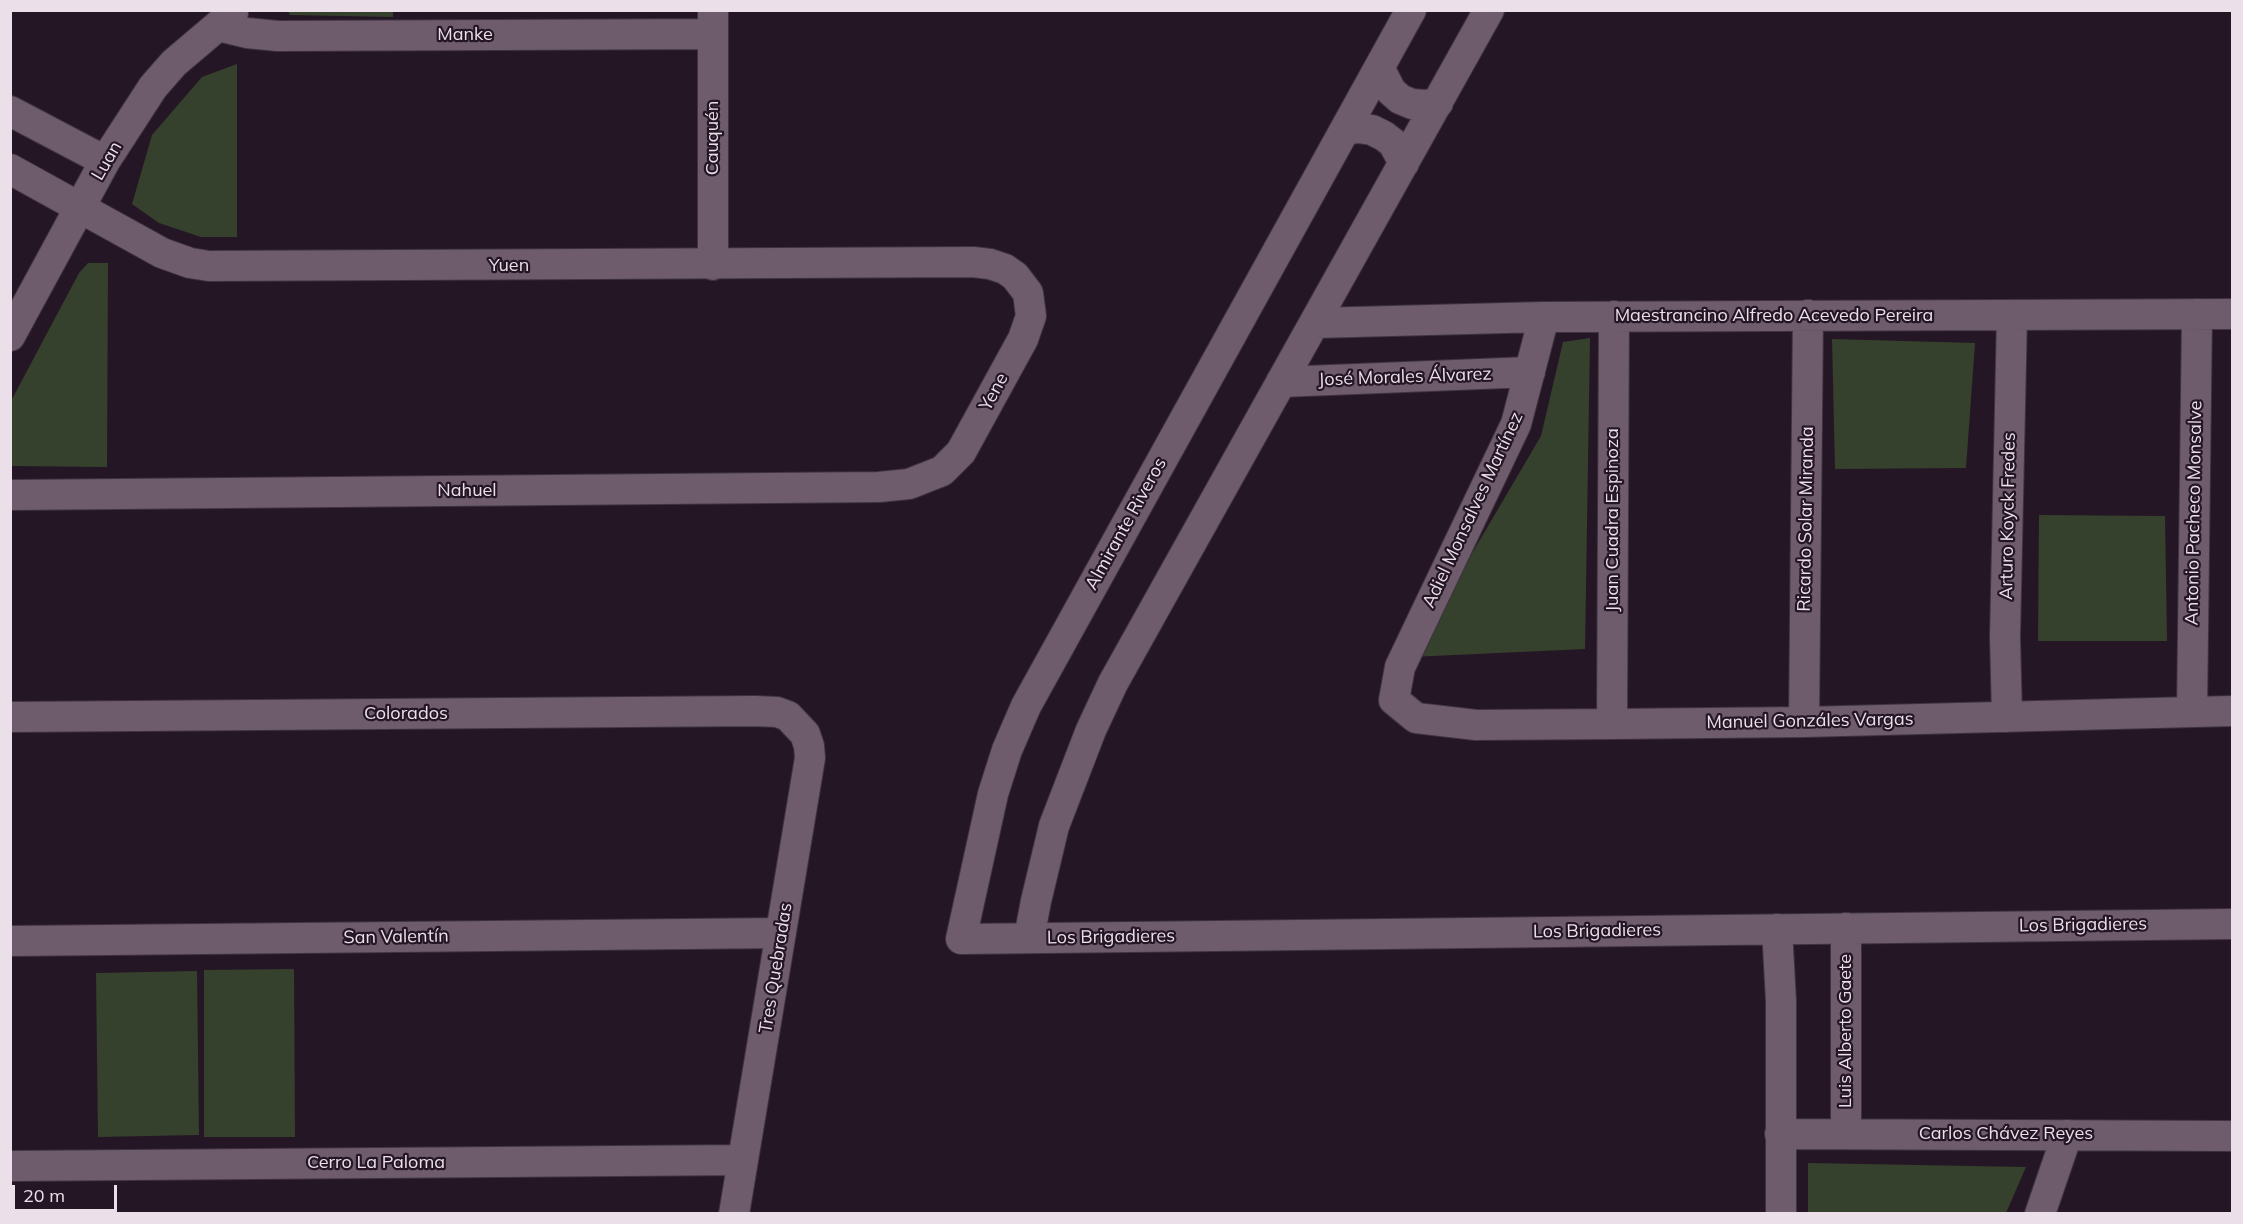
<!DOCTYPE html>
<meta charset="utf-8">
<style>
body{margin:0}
#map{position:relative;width:2243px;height:1224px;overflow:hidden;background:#251625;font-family:Mulish,sans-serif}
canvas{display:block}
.frame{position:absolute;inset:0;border:12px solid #ebe0ea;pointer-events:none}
.scale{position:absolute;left:12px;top:1185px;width:105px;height:27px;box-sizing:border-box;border:3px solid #ebe0ea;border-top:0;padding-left:8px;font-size:18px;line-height:21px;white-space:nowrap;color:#ebe0ea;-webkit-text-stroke:4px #251625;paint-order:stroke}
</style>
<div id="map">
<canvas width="2243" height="1224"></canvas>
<div class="frame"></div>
<div class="scale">20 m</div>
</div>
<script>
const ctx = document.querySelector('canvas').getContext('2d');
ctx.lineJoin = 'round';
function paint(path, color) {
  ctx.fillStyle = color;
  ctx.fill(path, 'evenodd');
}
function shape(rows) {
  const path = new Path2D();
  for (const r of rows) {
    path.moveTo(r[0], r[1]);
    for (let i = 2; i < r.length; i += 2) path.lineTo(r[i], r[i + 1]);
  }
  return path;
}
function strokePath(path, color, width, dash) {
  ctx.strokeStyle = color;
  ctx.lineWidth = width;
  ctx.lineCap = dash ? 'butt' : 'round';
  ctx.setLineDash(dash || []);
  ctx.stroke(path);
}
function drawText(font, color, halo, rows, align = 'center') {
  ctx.font = font + ' Mulish,sans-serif';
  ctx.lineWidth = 4.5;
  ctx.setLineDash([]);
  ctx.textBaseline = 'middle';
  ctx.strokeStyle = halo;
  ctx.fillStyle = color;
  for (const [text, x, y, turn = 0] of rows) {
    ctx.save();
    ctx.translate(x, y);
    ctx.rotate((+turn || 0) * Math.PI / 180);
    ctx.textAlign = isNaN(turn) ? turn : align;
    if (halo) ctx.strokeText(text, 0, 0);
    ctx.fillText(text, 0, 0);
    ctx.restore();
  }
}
const green = shape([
 [288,11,393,11,393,17,290,15],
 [237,64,237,237,201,237,159,223,132,204,152,135,202,77],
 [88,263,108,263,107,467,11,466,11,401,79,273],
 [1590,338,1585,649,1411,657,1541,436,1563,342],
 [1832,339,1975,343,1966,468,1835,469],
 [2039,515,2165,516,2167,641,2038,641],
 [294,969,295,1137,204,1137,204,970],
 [197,971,199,1135,98,1137,96,973],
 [1808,1163,2026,1167,2006,1213,1808,1214]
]);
const minor = shape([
 [1411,10,1026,706,1007,750,993,794,961,939,2232,924],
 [218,26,247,33,278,36,712,34],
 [1380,69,1391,91,1400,99,1412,104,1425,105,1438,103],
 [10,111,105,161],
 [1345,130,1358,128,1372,130,1384,136,1393,143,1404,163],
 [10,169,162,253,190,263,209,266,973,262,990,264,1005,269,1015,276,1028,293,1031,316,1023,339,961,452,942,471,909,484,879,487,10,495],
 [713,265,713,10],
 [1544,317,1516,424,1400,667,1394,700,1416,718,1476,725,1612,724,1804,722,2232,711],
 [1315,323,1544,317,2232,314],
 [10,336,105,161,153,87,174,63,233,13],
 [1281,382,1530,372],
 [2192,712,2197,314],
 [10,717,755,711,777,712,788,716,805,734,809,746,810,758,734,1214],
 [2007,717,2005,637,2012,315],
 [1804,722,1808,315],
 [1612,724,1614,316],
 [1777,929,1781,1001,1781,1214],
 [1029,938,1036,901,1054,826,1091,730,1113,683,1489,10],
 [10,941,781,933],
 [1846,1133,1846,928],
 [1780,1134,2232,1136],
 [10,1166,742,1160],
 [2040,1214,2067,1135]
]);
const streetNames = [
 ["Manke",465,35],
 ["Cauquén",713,138,-90],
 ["Luan",107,161,-60],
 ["Yuen",509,266],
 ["Maestrancino Alfredo Acevedo Pereira",1774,316],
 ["José Morales Álvarez",1405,377,-2],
 ["Yene",994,392,-61],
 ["Nahuel",467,491],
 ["Adiel Monsalves Martínez",1473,510,-65],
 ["Antonio Pacheco Monsalve",2194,513,-89],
 ["Arturo Koyck Fredes",2008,516,-89],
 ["Ricardo Solar Miranda",1806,519,-89],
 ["Juan Cuadra Espinoza",1613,520,-90],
 ["Almirante Riveros",1126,524,-61],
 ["Colorados",406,714],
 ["Manuel Gonzáles Vargas",1810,721,-1],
 ["Los Brigadieres",2083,925,-1],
 ["Los Brigadieres",1597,931,-1],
 ["San Valentín",396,937,-1],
 ["Los Brigadieres",1111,937,-1],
 ["Tres Quebradas",776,968,-81],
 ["Luis Alberto Gaete",1846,1031,-90],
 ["Carlos Chávez Reyes",2006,1134],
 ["Cerro La Paloma",376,1163]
];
paint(green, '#35412c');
strokePath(minor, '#3f343e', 32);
strokePath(minor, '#6e5c6d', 30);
drawText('18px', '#ebe0ea', '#251625', streetNames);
</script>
